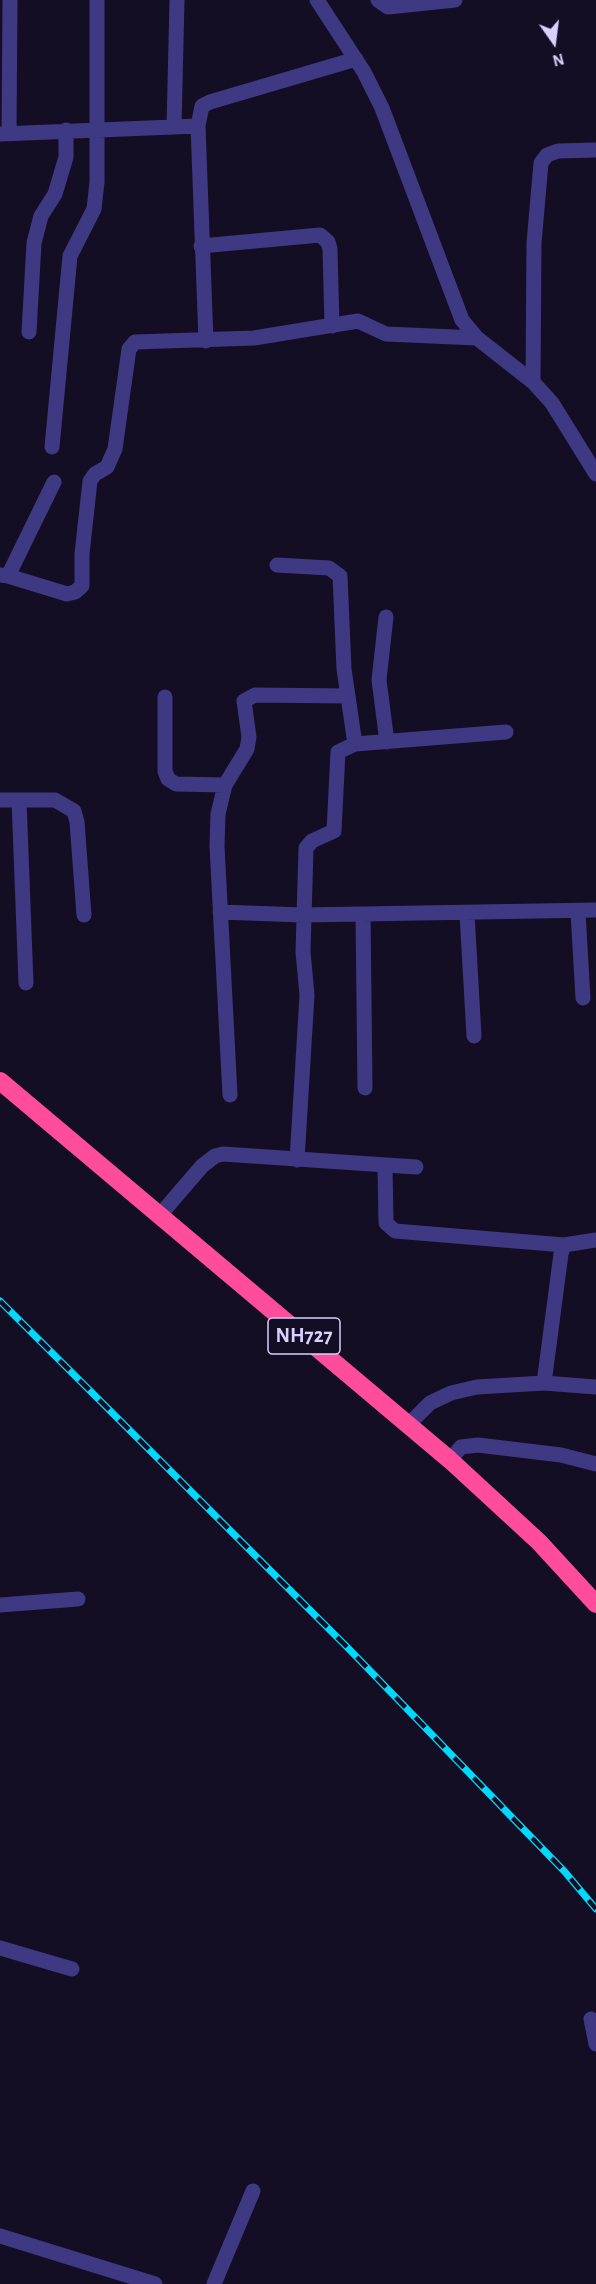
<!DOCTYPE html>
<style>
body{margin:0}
#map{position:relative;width:596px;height:2284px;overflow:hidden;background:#130e24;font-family:"Alegreya Sans",sans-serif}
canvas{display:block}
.north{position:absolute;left:524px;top:12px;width:60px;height:60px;-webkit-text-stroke:4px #130e24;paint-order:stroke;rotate:166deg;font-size:16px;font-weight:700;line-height:24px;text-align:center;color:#d8d1ff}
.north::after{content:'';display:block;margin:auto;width:21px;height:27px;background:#d8d1ff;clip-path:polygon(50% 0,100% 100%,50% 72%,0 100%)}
</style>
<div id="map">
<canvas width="596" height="2284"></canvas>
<div class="north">N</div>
</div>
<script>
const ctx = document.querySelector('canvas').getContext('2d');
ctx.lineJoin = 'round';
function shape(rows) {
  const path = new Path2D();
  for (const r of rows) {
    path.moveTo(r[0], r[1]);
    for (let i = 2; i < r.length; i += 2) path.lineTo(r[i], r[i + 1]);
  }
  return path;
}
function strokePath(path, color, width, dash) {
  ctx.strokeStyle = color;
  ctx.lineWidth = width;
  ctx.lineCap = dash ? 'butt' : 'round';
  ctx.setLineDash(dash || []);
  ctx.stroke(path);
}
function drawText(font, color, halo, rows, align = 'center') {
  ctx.font = font + ' "Alegreya Sans",sans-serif';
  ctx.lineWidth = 4.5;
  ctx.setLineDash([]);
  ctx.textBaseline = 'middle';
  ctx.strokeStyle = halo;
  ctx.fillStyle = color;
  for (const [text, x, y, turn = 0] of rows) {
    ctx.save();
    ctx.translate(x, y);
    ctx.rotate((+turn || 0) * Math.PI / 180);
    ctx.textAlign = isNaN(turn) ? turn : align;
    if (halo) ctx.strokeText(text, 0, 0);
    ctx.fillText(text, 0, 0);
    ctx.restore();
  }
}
const minor = shape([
 [317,0,364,72,382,108,462,320,477,338,533,382,552,403,596,474],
 [378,0,388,7,455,0],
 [198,126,206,341],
 [174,127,177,0],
 [9,132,10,0],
 [0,134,198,126,202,106,210,102,356,59],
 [201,246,320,235,328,242,330,249,332,326],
 [29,332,34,243,41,216,55,194,66,157,66,130],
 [533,382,534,243,541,163,547,155,558,151,596,150],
 [52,447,70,256,94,209,97,182,97,0],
 [277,565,329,568,340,576,344,669,355,744],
 [0,575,8,576,54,482],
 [8,576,67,594,75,592,82,586,82,554,90,481,95,474,107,467,115,449,129,349,135,342,254,338,358,321,386,334,477,338],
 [386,617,379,680,387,742],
 [165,697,165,771,168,779,176,784,225,785],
 [0,800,55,800,74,811,77,822,84,915],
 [19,800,26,983],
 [220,912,303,915,596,910],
 [578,912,583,998],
 [363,914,365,1088],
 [467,914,474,1036],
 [230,1095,217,846,218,814,225,785,247,749,249,737,244,701,255,695,348,696],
 [297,1160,307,995,303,952,306,848,312,841,334,831,338,752,355,744,506,732],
 [385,1165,386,1223,395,1231,564,1245],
 [160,1215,202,1166,215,1156,223,1154,416,1167],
 [544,1383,561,1254,564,1245,596,1240],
 [408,1425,430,1403,451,1393,477,1387,544,1383,596,1387],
 [450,1460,461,1447,478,1445,561,1455,596,1464],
 [0,1605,78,1599],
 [0,1948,72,1969],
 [591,2019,596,2044],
 [0,2236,155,2284],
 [214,2284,253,2191]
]);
const highway = shape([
 [0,1081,450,1460,539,1542,596,1604]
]);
const rail = shape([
 [0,1301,347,1647,565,1872,596,1909]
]);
const shields = [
 [304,1336,72]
];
const shieldNames = [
 ["NH727",304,1336]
];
strokePath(minor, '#3f3983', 15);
strokePath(highway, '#ff4c9b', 18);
strokePath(rail, '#01d9fc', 7);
strokePath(rail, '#130e24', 4.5, [14]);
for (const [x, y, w] of shields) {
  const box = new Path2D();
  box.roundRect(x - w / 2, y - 18, w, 36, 4.5);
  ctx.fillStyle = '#130e24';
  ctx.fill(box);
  strokePath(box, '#d8d1ff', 1.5);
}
drawText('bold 21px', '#d8d1ff', null, shieldNames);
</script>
